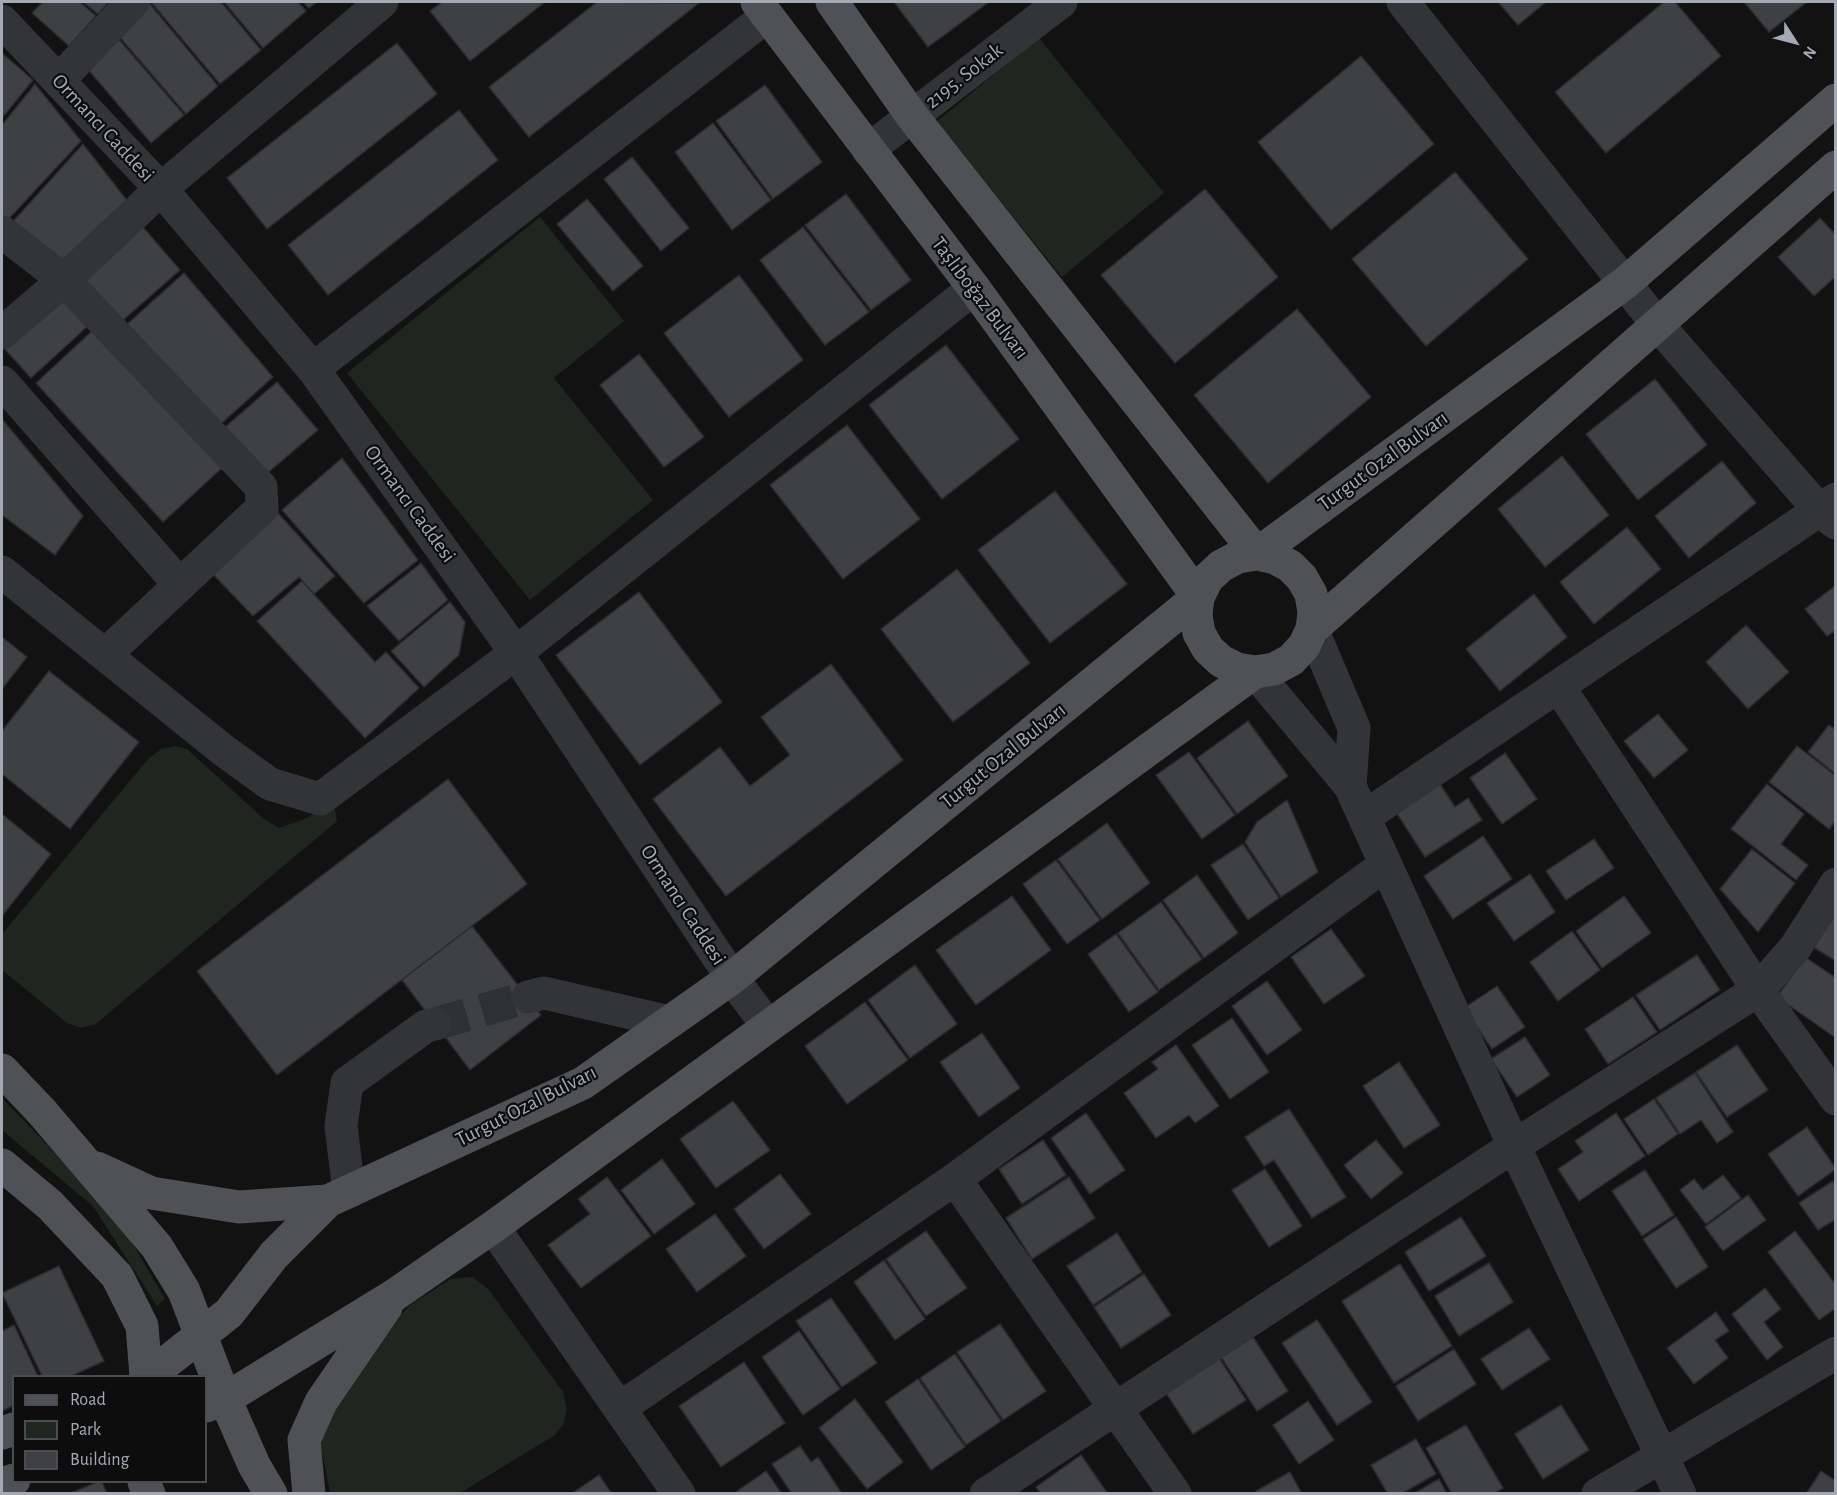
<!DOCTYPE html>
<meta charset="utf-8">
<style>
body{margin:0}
#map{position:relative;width:1837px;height:1495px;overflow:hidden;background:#121213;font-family:"Alegreya Sans",sans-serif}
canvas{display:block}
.frame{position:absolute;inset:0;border:3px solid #a4aab4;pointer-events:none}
.legend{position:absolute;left:12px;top:1375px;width:195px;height:108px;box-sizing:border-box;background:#0d0d0e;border:2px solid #494c50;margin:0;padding:8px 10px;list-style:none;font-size:18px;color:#a4aab4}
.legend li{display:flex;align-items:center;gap:12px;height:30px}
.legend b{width:30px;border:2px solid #494c50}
.north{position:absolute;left:1765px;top:12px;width:60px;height:60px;-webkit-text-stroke:4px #0d0d0e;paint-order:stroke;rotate:126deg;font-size:16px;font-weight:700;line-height:24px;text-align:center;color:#a4aab4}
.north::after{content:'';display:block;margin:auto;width:21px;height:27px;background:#a4aab4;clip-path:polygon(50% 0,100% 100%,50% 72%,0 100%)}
</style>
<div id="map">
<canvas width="1837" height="1495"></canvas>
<div class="frame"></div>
<ul class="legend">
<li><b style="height:8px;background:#4f5157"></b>Road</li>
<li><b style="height:16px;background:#1e261f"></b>Park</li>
<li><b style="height:16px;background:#3e4043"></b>Building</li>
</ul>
<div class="north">N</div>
</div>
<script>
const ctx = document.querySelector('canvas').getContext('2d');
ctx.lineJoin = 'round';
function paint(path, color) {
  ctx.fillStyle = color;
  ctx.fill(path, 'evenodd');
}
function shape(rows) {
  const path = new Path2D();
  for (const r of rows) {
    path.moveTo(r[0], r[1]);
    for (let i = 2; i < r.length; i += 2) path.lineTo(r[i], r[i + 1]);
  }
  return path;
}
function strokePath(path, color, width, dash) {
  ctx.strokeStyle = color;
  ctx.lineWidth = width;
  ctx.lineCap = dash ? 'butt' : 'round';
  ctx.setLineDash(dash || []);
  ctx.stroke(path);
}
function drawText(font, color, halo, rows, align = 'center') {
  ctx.font = font + ' "Alegreya Sans",sans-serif';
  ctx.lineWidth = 4.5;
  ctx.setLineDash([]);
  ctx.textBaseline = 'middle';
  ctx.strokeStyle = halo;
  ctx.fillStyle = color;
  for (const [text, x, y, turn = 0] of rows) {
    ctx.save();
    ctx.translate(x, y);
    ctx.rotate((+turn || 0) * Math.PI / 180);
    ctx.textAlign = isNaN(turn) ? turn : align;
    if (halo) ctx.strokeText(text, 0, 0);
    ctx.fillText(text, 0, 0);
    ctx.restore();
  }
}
const green = shape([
 [1039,38,1164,193,1062,277,936,122],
 [540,217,624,321,554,378,653,500,530,600,347,373],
 [175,746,187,749,263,818,279,828,302,820,325,808,335,809,337,821,96,1024,81,1028,67,1023,2,970,2,934,149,758,161,749],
 [2,1098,117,1217,165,1299,157,1306,93,1206,2,1130],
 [473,1277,489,1290,563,1392,567,1410,563,1425,555,1435,460,1493,330,1493,319,1436,373,1344,410,1305,451,1279]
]);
const building = shape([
 [43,2,80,2,96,16,69,46,32,13,43,2],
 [83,2,109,2,98,14,83,2],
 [151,2,221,2,261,50,220,84,151,2],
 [224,2,298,2,306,11,263,48,224,2],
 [303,2,317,2,309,8,303,2],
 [442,2,545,2,470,61,430,11,442,2],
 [597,2,699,3,529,137,489,87,597,2],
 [894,2,989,2,928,47,894,2],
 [1498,2,1546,2,1518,25,1498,2],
 [1664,2,1675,2,1721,56,1606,153,1555,92,1664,2],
 [1744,2,1807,2,1769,32,1744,2],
 [149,3,218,86,186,114,118,35,149,3],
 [116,36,184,115,151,143,86,67,116,36],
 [397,43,437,94,267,229,227,178,397,43],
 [2,53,33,80,2,118,2,53],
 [1361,56,1434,144,1331,230,1258,142,1361,56],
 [35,84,81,141,4,224,2,221,2,125,35,84],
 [765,85,822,162,773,199,716,121,765,85],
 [459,110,498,160,328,295,288,245,459,110],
 [713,123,771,200,732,230,675,152,713,123],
 [83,144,129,203,60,270,8,227,83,144],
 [632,157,689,228,661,251,604,179,632,157],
 [1455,172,1528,259,1426,346,1352,259,1455,172],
 [1205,189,1278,277,1175,363,1101,275,1205,189],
 [846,194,911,280,871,310,805,225,846,194],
 [587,199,643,266,613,291,557,224,587,199],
 [1820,218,1836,235,1836,276,1814,296,1778,257,1820,218],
 [143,227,180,270,121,322,83,279,143,227],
 [803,227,869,312,825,345,760,260,803,227],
 [184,273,273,377,214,430,125,326,184,273],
 [739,275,803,360,729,417,664,333,739,275],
 [55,288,89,325,31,378,2,346,55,288],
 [1297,309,1371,397,1268,483,1194,395,1297,309],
 [94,329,222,468,163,522,36,383,94,329],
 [946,345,1019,439,942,499,869,405,946,345],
 [639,354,704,437,664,467,600,385,639,354],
 [1655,379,1707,445,1638,500,1586,434,1655,379],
 [277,382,318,430,258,481,217,434,277,382],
 [2,419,83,516,55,555,2,515,2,419],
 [847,425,920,519,843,579,770,485,847,425],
 [1562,456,1609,515,1545,567,1498,509,1562,456],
 [342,458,418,560,364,603,282,510,342,458],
 [1722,461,1756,503,1689,558,1655,516,1722,461],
 [1055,491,1127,584,1050,643,978,550,1055,491],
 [277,512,335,576,314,594,299,577,253,616,209,570,277,512],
 [1627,527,1661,569,1594,624,1560,582,1627,527],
 [421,563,448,600,399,641,367,606,421,563],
 [957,569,1030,663,953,722,881,629,957,569],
 [302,581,375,662,386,652,419,688,365,738,257,621,302,581],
 [1836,585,1836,630,1827,636,1805,609,1836,585],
 [639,592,722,702,640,765,556,655,639,592],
 [1534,594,1567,637,1500,691,1466,649,1534,594],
 [450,602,465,622,459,655,424,687,391,651,450,602],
 [1746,625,1789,672,1748,709,1706,662,1746,625],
 [2,637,27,657,2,689,2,637],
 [831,664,903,760,726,896,653,799,720,747,750,786,790,755,761,717,831,664],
 [49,671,139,742,70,829,2,774,2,731,49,671],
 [1658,714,1688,750,1654,778,1624,741,1658,714],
 [1248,721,1288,776,1237,814,1197,758,1248,721],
 [1829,725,1836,730,1836,774,1808,752,1829,725],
 [1797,746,1836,776,1836,820,1829,829,1769,782,1797,746],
 [1189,752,1235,815,1202,839,1156,775,1189,752],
 [1505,753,1537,799,1502,824,1470,778,1505,753],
 [448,779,527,884,277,1075,197,971,448,779],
 [1440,784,1455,807,1468,798,1482,820,1425,857,1396,812,1440,784],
 [1767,784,1804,814,1781,844,1808,865,1796,880,1731,829,1767,784],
 [1287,800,1318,872,1281,897,1245,842,1257,822,1287,800],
 [2,814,51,854,2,916,2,814],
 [1107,823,1150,883,1102,919,1058,859,1107,823],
 [1483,836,1512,879,1453,919,1424,876,1483,836],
 [1594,839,1614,868,1566,900,1546,871,1594,839],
 [1243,844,1279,898,1248,920,1211,865,1243,844],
 [1752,849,1795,883,1758,932,1720,889,1752,849],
 [1056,860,1100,920,1067,944,1023,884,1056,860],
 [1530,874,1555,912,1514,941,1487,903,1530,874],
 [1197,875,1238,933,1204,958,1163,900,1197,875],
 [1012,896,1051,950,976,1005,936,950,1012,896],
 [1624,896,1651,933,1602,968,1576,931,1624,896],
 [1161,902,1202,959,1159,990,1118,933,1161,902],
 [1836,903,1836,961,1808,944,1836,903],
 [472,926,541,1015,470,1070,402,980,472,926],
 [1331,929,1365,976,1324,1004,1291,957,1331,929],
 [1572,931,1600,970,1558,1001,1530,962,1572,931],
 [1116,934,1158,992,1129,1012,1088,954,1116,934],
 [1697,955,1720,990,1660,1030,1636,995,1697,955],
 [1805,957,1836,978,1836,1038,1777,997,1805,957],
 [915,965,957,1024,910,1058,868,1000,915,965],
 [1267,981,1302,1030,1267,1055,1232,1006,1267,981],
 [1497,986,1525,1027,1492,1049,1464,1008,1497,986],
 [1633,997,1657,1032,1608,1064,1585,1029,1633,997],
 [865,1002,908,1060,847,1104,805,1046,865,1002],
 [1232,1018,1269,1072,1230,1099,1192,1045,1232,1018],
 [982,1033,1020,1088,979,1117,940,1062,982,1033],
 [1525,1037,1550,1075,1517,1097,1491,1059,1525,1037],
 [1176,1045,1219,1106,1195,1123,1189,1115,1156,1138,1124,1093,1158,1069,1152,1062,1176,1045],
 [1737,1045,1768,1090,1727,1117,1696,1072,1737,1045],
 [1399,1062,1440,1125,1404,1148,1363,1086,1399,1062],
 [1695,1073,1733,1132,1717,1143,1701,1120,1680,1134,1656,1098,1695,1073],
 [1654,1099,1678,1134,1648,1155,1624,1119,1654,1099],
 [733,1101,770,1150,716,1188,680,1139,733,1101],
 [1289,1109,1346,1197,1312,1218,1274,1160,1264,1166,1245,1137,1289,1109],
 [1086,1113,1125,1170,1090,1194,1051,1138,1086,1113],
 [1616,1113,1645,1156,1579,1201,1558,1169,1583,1152,1575,1141,1616,1113],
 [1807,1127,1836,1169,1798,1196,1768,1154,1807,1127],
 [1043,1140,1066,1175,1022,1204,999,1169,1043,1140],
 [1376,1140,1403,1173,1371,1199,1344,1165,1376,1140],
 [662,1159,695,1204,654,1234,621,1190,662,1159],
 [1265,1169,1302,1226,1269,1247,1232,1190,1265,1169],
 [1645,1170,1674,1215,1642,1236,1612,1191,1645,1170],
 [780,1174,811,1214,764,1249,734,1209,780,1174],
 [1723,1175,1741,1198,1706,1224,1680,1190,1694,1179,1703,1190,1723,1175],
 [607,1177,651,1236,581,1288,548,1245,590,1214,578,1199,607,1177],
 [1069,1177,1095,1218,1032,1259,1006,1218,1069,1177],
 [1833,1181,1836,1185,1836,1219,1818,1230,1799,1203,1833,1181],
 [1748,1195,1766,1220,1723,1251,1705,1227,1748,1195],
 [715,1214,746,1256,697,1292,666,1249,715,1214],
 [1461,1217,1486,1256,1429,1291,1405,1252,1461,1217],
 [1676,1217,1708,1267,1676,1288,1643,1239,1676,1217],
 [926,1231,967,1288,926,1316,886,1259,926,1231],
 [1795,1231,1836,1285,1836,1308,1819,1320,1768,1252,1795,1231],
 [1117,1233,1142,1272,1093,1305,1067,1266,1117,1233],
 [884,1260,925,1319,895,1340,854,1282,884,1260],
 [1489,1263,1513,1302,1459,1336,1435,1296,1489,1263],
 [1400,1264,1452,1346,1394,1383,1342,1301,1400,1264],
 [59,1266,104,1361,71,1376,42,1376,2,1293,59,1266],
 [1144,1274,1171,1315,1121,1348,1094,1307,1144,1274],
 [1765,1288,1781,1309,1764,1322,1783,1347,1767,1360,1732,1314,1765,1288],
 [831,1298,877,1363,842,1387,796,1321,831,1298],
 [1716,1312,1729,1331,1715,1340,1728,1358,1694,1384,1667,1348,1716,1312],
 [1317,1320,1372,1402,1337,1425,1282,1343,1317,1320],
 [1000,1324,1046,1391,1003,1420,957,1352,1000,1324],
 [14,1325,38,1376,14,1376,14,1405,2,1411,2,1331,14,1325],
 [1529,1328,1550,1359,1502,1390,1481,1359,1529,1328],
 [799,1331,840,1389,803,1415,762,1357,799,1331],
 [1253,1337,1288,1391,1257,1411,1221,1357,1253,1337],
 [1454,1349,1476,1384,1418,1421,1396,1386,1454,1349],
 [955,1354,1001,1421,966,1445,920,1378,955,1354],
 [1219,1358,1246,1400,1193,1434,1166,1393,1219,1358],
 [744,1362,785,1423,721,1467,679,1406,744,1362],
 [918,1379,965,1447,931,1470,885,1402,918,1379],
 [855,1399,903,1462,867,1489,819,1428,855,1399],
 [1308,1401,1334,1440,1299,1464,1273,1425,1308,1401],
 [1561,1405,1589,1450,1543,1479,1515,1434,1561,1405],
 [1466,1425,1503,1488,1493,1494,1452,1494,1426,1448,1466,1425],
 [1416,1439,1436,1474,1401,1494,1388,1494,1371,1465,1416,1439],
 [800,1446,811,1462,818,1457,842,1494,792,1494,772,1464,800,1446],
 [1081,1455,1108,1494,1041,1494,1036,1487,1081,1455],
 [766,1471,782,1494,733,1494,766,1471],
 [1821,1471,1836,1481,1836,1494,1806,1494,1821,1471],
 [1290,1472,1302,1494,1257,1494,1256,1491,1290,1472],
 [599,1475,612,1494,571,1494,599,1475],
 [1439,1479,1447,1494,1413,1494,1439,1479],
 [98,1482,102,1482,107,1494,68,1494,98,1482]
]);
const minorTunnel = shape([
 [435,1024,528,997]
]);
const minor = shape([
 [1403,2,1657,324,1820,511,1836,523],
 [2,21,161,189,313,369,516,653,732,978,768,1026],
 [59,80,133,2],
 [868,150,1061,2],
 [2,232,64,280,261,487,262,508,106,654],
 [2,333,64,280,161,189,382,2],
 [313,369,767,16],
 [2,382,180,585],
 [2,572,223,750,270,784,320,799,516,653,974,288],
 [1312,629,1354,728,1350,786],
 [1255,672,1350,786,1514,1146,1680,1494],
 [1559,687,1758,990,1836,1099],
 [1364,817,1836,499],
 [528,997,544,993,670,1022],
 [955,1179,1175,1494],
 [349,1192,341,1126,347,1083,426,1026,435,1024],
 [493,1227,679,1494],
 [620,1408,955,1179,1385,865],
 [986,1494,1514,1146,1758,990,1795,948,1836,884],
 [1598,1494,1836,1353]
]);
const major = shape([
 [757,2,974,288,1198,597],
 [832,2,912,116,1257,554],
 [1257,554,1275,558,1290,566,1302,578,1311,594,1314,612,1312,629],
 [1198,597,1196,615,1199,633,1208,649,1221,661,1237,669,1255,672],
 [2,1070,42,1112,157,1247,184,1291,225,1399,254,1465,271,1494],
 [2,1165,50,1205,117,1276,142,1326,146,1376],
 [97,1168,151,1193,239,1207,328,1201],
 [149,1376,229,1313,274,1255,328,1201,583,1083,732,978,1198,597,1207,579,1221,566,1238,557,1257,554,1625,283,1836,100],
 [206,1406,225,1399,393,1296,493,1227,1255,672,1274,669,1291,660,1304,646,1312,629,1836,167],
 [2,1433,14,1429],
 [144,1482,149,1494],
 [2,1484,14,1480],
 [309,1494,304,1440,321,1402,386,1307]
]);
const streetNames = [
 ["2195. Sokak",964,76,-38],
 ["Ormancı Caddesi",103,128,47],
 ["Taşlıboğaz Bulvarı",980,298,53],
 ["Turgut Ozal Bulvarı",1383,461,-36],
 ["Ormancı Caddesi",410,504,54],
 ["Turgut Ozal Bulvarı",1003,756,-39],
 ["Ormancı Caddesi",683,905,57],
 ["Turgut Ozal Bulvarı",526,1106,-27]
];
paint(green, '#1e261f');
paint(building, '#3e4043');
strokePath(building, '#2c2c2f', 1.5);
strokePath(minorTunnel, '#2f3033', 33, [33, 16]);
strokePath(minor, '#333438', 33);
strokePath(major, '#4f5157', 33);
drawText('21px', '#a4aab4', '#0d0d0e', streetNames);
</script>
